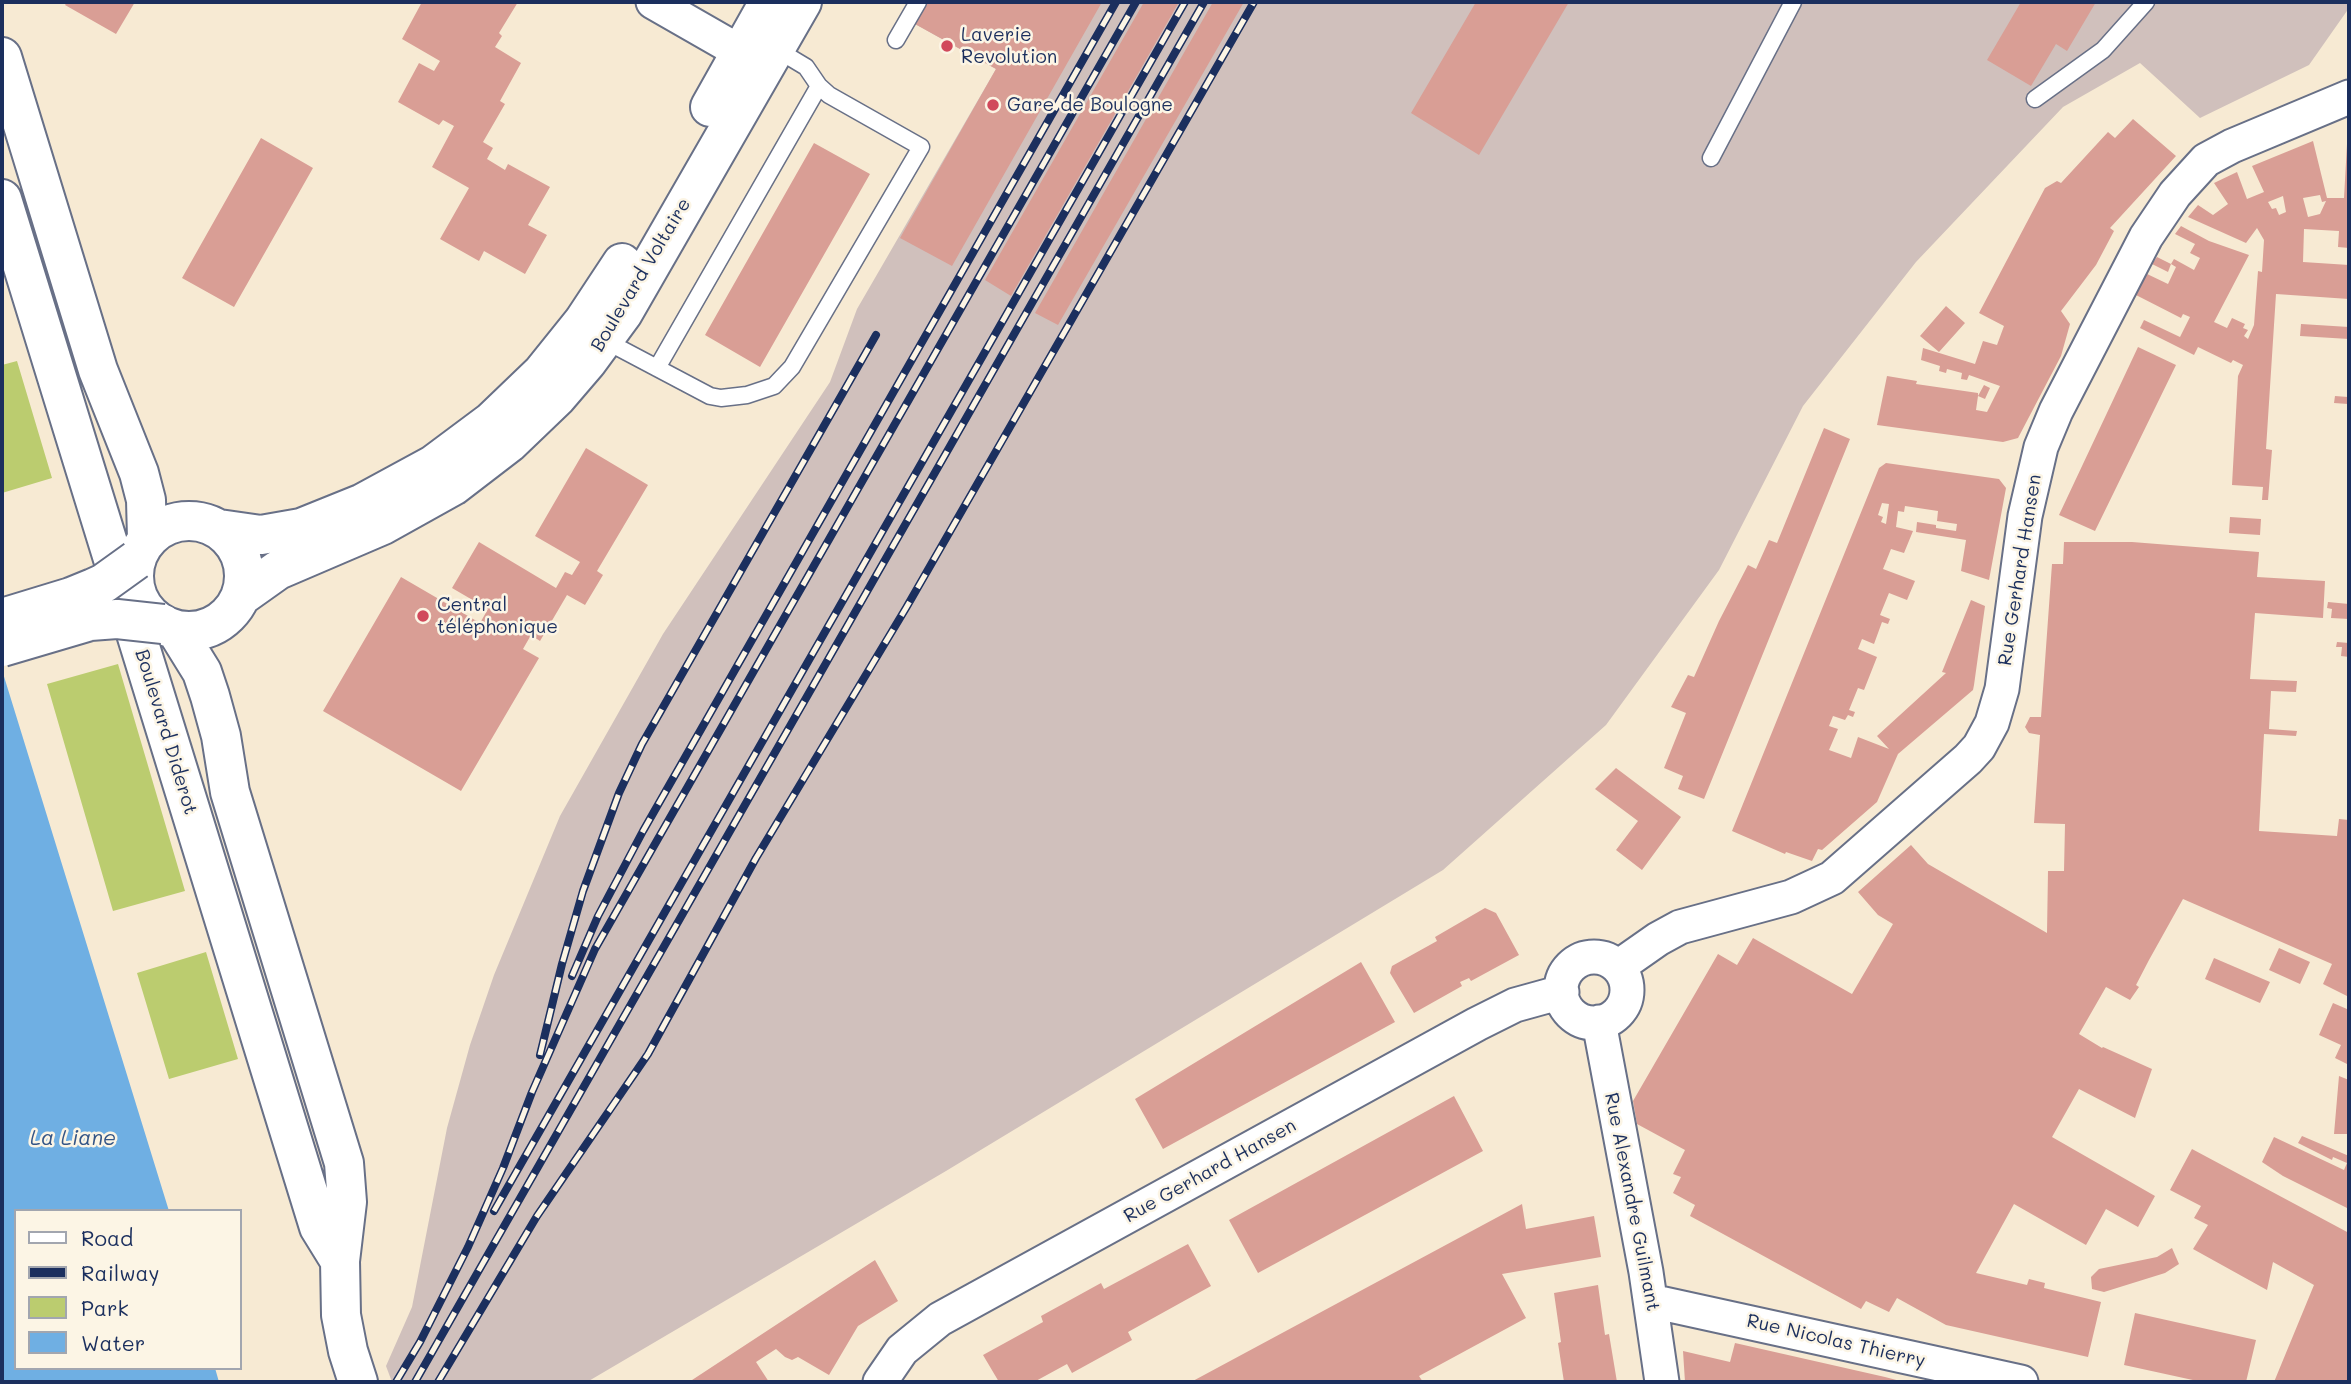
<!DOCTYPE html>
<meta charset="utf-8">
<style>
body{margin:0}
#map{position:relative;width:2351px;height:1384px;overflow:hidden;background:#f7ead3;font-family:Mali,sans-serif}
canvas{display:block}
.frame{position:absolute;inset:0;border:4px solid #1b2f5e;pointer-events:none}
.legend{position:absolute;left:14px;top:1209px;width:228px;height:161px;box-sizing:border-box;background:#fcf5e5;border:2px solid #a2a6af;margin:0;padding:9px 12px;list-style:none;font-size:21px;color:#1b2f5e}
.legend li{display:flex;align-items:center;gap:14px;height:35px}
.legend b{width:35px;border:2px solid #a2a6af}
</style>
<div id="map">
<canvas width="2351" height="1384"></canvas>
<div class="frame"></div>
<ul class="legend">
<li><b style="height:9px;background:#fff"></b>Road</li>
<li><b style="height:9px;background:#1b2f5e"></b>Railway</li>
<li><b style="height:19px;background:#bbcc6f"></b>Park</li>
<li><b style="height:19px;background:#6fafe3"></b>Water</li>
</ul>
</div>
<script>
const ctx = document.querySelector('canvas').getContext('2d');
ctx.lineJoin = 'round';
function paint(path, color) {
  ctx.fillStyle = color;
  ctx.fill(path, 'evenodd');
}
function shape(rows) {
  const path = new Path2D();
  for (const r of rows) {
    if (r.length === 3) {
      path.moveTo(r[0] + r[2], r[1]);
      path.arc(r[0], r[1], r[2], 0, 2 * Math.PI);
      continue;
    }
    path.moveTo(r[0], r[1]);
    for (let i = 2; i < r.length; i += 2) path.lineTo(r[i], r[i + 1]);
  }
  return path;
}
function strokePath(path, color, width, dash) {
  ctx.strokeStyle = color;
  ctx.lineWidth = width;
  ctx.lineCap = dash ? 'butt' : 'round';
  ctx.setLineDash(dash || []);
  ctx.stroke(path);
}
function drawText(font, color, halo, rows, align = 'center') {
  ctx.font = font + ' Mali,sans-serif';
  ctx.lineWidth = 5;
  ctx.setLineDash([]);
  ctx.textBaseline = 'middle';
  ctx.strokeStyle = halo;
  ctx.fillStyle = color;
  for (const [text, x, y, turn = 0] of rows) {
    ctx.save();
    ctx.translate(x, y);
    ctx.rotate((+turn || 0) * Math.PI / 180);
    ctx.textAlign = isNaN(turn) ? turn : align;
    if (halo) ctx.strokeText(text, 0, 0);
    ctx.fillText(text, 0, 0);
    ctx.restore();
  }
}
const industrial = shape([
 [927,2,2349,2,2349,8,2309,65,2200,118,2140,63,2063,107,1916,262,1803,406,1719,570,1606,725,1443,870,946,1171,587,1382,392,1382,386,1366,412,1307,447,1128,470,1045,494,975,560,816,663,634,830,382,857,309,996,69,915,24]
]);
const green = shape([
 [17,361,52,478,2,493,2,365],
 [118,664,185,891,113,911,47,684],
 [206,952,238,1059,169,1079,137,973]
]);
const water = shape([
 [2,670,169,1211,16,1211,16,1368,215,1368,219,1382,2,1382]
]);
const building = shape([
 [67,2,135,2,116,34,65,5],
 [422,2,518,2,499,33,502,36,495,47,521,63,500,101,505,104,483,142,493,148,487,159,505,170,508,164,550,187,528,225,547,235,525,274,484,251,479,261,440,239,469,188,432,167,454,126,443,120,439,125,398,102,419,63,434,71,440,61,402,39],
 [927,2,1102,2,952,266,900,238,996,69,915,24],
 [1144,2,1179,2,1011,296,985,280],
 [1213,2,1244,2,1058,325,1035,313],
 [1476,2,1569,2,1479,155,1411,113],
 [2021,2,2096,2,2067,51,2056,44,2031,86,1987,60],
 [2133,119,2176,156,2110,228,2114,231,2096,265,2061,311,2070,324,2061,356,2018,438,2003,442,1877,425,1887,376,1917,381,1916,384,1978,393,1978,396,1984,385,1990,388,1985,399,1978,396,1976,410,1987,412,2000,386,1969,375,1967,380,1961,379,1962,373,1947,369,1946,373,1939,371,1940,366,1921,360,1923,348,1975,364,1983,341,1997,345,2004,326,1979,313,2045,188,2057,181,2061,183,2108,132,2115,138],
 [261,138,313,168,234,307,182,278],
 [2313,141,2327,198,2344,198,2347,144,2349,144,2349,248,2338,247,2339,231,2304,229,2303,262,2349,265,2349,299,2276,294,2266,449,2272,450,2268,500,2262,500,2263,487,2232,485,2238,376,2243,365,2233,360,2231,363,2198,347,2194,355,2140,328,2144,320,2180,337,2190,317,2183,314,2181,318,2134,294,2145,273,2168,284,2176,267,2171,264,2168,272,2152,264,2157,257,2171,264,2174,259,2194,270,2200,258,2190,253,2195,244,2175,234,2181,226,2209,241,2249,255,2214,322,2227,328,2232,318,2245,324,2243,328,2248,330,2244,336,2248,339,2254,325,2258,271,2262,272,2264,240,2257,228,2246,243,2188,217,2198,205,2213,215,2228,204,2214,183,2237,172,2247,199,2264,192,2252,166],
 [2320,195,2322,202,2326,201,2320,214,2308,217,2303,198],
 [2283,196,2286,212,2279,215,2276,208,2272,209,2268,202],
 [814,143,870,174,760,367,705,335],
 [1946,306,1965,323,1939,352,1920,336],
 [2301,324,2349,327,2349,339,2300,336],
 [2138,347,2176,365,2095,531,2059,515],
 [2335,396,2348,397,2348,404,2334,403],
 [1824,428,1850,439,1704,799,1678,789,1683,776,1664,768,1686,713,1671,707,1688,675,1694,677,1719,621,1748,565,1756,569,1769,540,1777,543],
 [586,448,648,485,597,571,603,575,585,605,567,595,540,641,531,635,523,649,539,658,461,791,323,711,401,577,480,623,488,609,452,588,479,542,556,588,565,572,572,575,580,562,535,536],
 [1886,463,1999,479,2006,488,1989,580,1961,571,1966,540,1916,532,1917,522,1936,525,1936,528,1956,531,1957,524,1937,521,1938,511,1905,506,1904,512,1898,511,1896,527,1913,531,1904,553,1891,549,1883,569,1915,581,1907,600,1889,593,1880,615,1890,619,1888,624,1882,622,1874,644,1862,639,1858,649,1877,657,1864,690,1858,688,1849,710,1855,712,1853,717,1848,715,1845,720,1833,716,1829,726,1838,729,1829,750,1851,758,1858,737,1889,749,1877,736,1946,673,1942,672,1971,600,1985,606,1974,685,1973,690,1898,754,1877,802,1822,850,1818,849,1812,861,1786,852,1785,854,1732,831,1879,468],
 [1882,503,1889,504,1886,524,1881,522,1883,517,1878,515],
 [2230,517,2261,519,2260,535,2229,533],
 [2064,542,2132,542,2259,552,2257,577,2325,581,2323,618,2255,613,2250,679,2297,681,2296,692,2271,691,2269,729,2297,731,2296,736,2264,734,2259,831,2337,836,2339,819,2349,820,2349,997,2323,984,2332,964,2183,899,2149,960,2136,985,2139,987,2130,1000,2106,987,2079,1034,2102,1048,2103,1047,2152,1069,2135,1118,2079,1089,2052,1137,2155,1196,2138,1227,2106,1209,2086,1245,2014,1204,1976,1273,2027,1285,2029,1279,2045,1283,2044,1288,2101,1302,2088,1357,1946,1325,1897,1298,1889,1312,1866,1301,1861,1309,1690,1216,1695,1205,1673,1193,1681,1177,1673,1174,1685,1150,1637,1124,1633,1101,1718,954,1737,965,1753,938,1852,994,1893,924,1878,915,1858,892,1911,845,1928,864,2047,933,2048,871,2064,871,2065,824,2034,823,2040,735,2029,733,2025,727,2030,717,2041,717,2052,564,2063,564],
 [2328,602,2349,604,2349,619,2331,618,2332,609,2327,608],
 [2337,642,2349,643,2349,657,2341,656,2342,647,2336,647],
 [1616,768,1681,817,1642,870,1616,850,1638,821,1595,789],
 [1485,908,1496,913,1519,955,1471,981,1469,978,1460,982,1462,986,1414,1013,1390,973,1392,966,1437,941,1435,937],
 [2279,948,2310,962,2300,984,2269,970],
 [2214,958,2270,982,2260,1003,2205,979],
 [1361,962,1395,1022,1163,1149,1135,1099],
 [2333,1003,2347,1009,2349,1003,2349,1065,2335,1058,2341,1045,2319,1035],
 [2339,1076,2349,1080,2349,1134,2334,1134],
 [1454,1096,1483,1151,1258,1273,1229,1220],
 [2302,1136,2349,1156,2349,1209,2283,1176,2262,1162,2274,1137,2344,1170,2347,1163,2333,1157,2332,1160,2298,1143],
 [2192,1149,2349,1233,2349,1382,2274,1382,2314,1285,2273,1262,2267,1290,2193,1249,2208,1225,2194,1218,2201,1206,2170,1190],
 [1522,1204,1526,1229,1594,1216,1601,1257,1502,1274,1526,1318,1419,1376,1423,1382,1191,1382],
 [1188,1244,1211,1286,1128,1332,1132,1340,1072,1373,1067,1364,1034,1382,999,1382,983,1355,1043,1322,1041,1316,1101,1283,1104,1289],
 [2172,1248,2179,1264,2165,1273,2104,1292,2092,1289,2091,1277,2099,1269,2157,1257],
 [875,1260,898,1301,858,1326,829,1375,798,1357,792,1360,785,1357,776,1349,756,1362,769,1382,689,1382],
 [1598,1285,1605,1335,1609,1334,1617,1382,1564,1382,1558,1343,1561,1342,1554,1293],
 [2135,1313,2256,1340,2246,1382,2202,1382,2124,1365],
 [1735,1343,1885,1377,1904,1382,1685,1382,1683,1351,1730,1362]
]);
const service = shape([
 [896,40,918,2],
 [2035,99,2103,50,2146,2],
 [1711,158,1793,2],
 [604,340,710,396,721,398,747,395,774,386,792,367,921,147,829,95,819,86,806,67,776,49],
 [657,368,819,86]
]);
const minor = shape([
 [653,2,763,65],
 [1594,990,33],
 [1618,967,1658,939,1680,927,1791,897,1832,878,1968,759,1979,747,1992,723,2002,689,2025,516,2041,447,2056,411,2146,237,2175,194,2206,160,2232,146,2349,97],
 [1599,1022,1646,1272,1662,1382],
 [1651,1301,2021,1382],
 [880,1382,902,1350,940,1319,1477,1024,1515,1005,1562,992]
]);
const tertiary = shape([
 [2,57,98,370,139,473,146,500,147,539],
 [710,107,769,2],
 [2,199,319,1227,340,1261],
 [189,576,55],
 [219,529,261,535,301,528,363,503,433,465,492,421,542,373,583,322,622,263],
 [240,597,278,570,383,525,453,486,509,443,557,397,587,362,623,313,802,2],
 [176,630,202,672,210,696,221,736,230,792,344,1163,347,1202,340,1261,341,1315,348,1351,358,1382]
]);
const rail = shape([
 [572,976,598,916,643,831,1116,2],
 [540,1055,562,964,583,891,619,793,642,744,876,335],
 [494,1211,1185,2],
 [396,1382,420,1342,468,1247,503,1168,532,1092,595,949,1136,2],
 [415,1382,1204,2],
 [438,1382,537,1216,648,1054,756,858,906,608,1254,2]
]);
const tertiaryBridge = shape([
 [2,618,71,597,93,588,104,583,136,560],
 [2,647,90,621,117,619,163,624]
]);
const markers = [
 [947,46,7,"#d1495b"],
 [993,105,7,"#d1495b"],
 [423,616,7,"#d1495b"]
];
const poiNames = [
 ["Laverie",961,35],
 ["Revolution",961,57],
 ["Gare de Boulogne",1007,105],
 ["Central",437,605],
 ["téléphonique",437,627]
];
const streetNames = [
 ["Boulevard Voltaire",641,275,-59],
 ["Rue Gerhard Hansen",2020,570,-81],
 ["Boulevard Diderot",166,732,73],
 ["Rue Gerhard Hansen",1210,1171,-29],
 ["Rue Alexandre Guilmant",1632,1202,79],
 ["Rue Nicolas Thierry",1836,1341,13]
];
const waterNames = [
 ["La Liane",73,1139]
];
paint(industrial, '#d0c0bc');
paint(green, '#bbcc6f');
paint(water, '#6fafe3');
paint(building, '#d99e95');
strokePath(service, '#687087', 19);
strokePath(minor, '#687087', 37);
strokePath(tertiary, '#687087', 42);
strokePath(service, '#fff', 16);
strokePath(minor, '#fff', 33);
strokePath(tertiary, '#fff', 38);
strokePath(rail, '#1b2f5e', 8);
strokePath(rail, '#fcf5e5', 5, [16]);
strokePath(tertiaryBridge, '#687087', 42, []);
strokePath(tertiaryBridge, '#fff', 38);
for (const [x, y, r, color] of markers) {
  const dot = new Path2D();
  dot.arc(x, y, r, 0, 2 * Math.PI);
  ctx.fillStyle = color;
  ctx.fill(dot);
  strokePath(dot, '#fcf5e5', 2.5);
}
drawText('19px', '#1b2f5e', '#fcf5e5', poiNames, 'left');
drawText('19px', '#1b2f5e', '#fcf5e5', streetNames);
drawText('italic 21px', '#345586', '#fcf5e5', waterNames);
</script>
